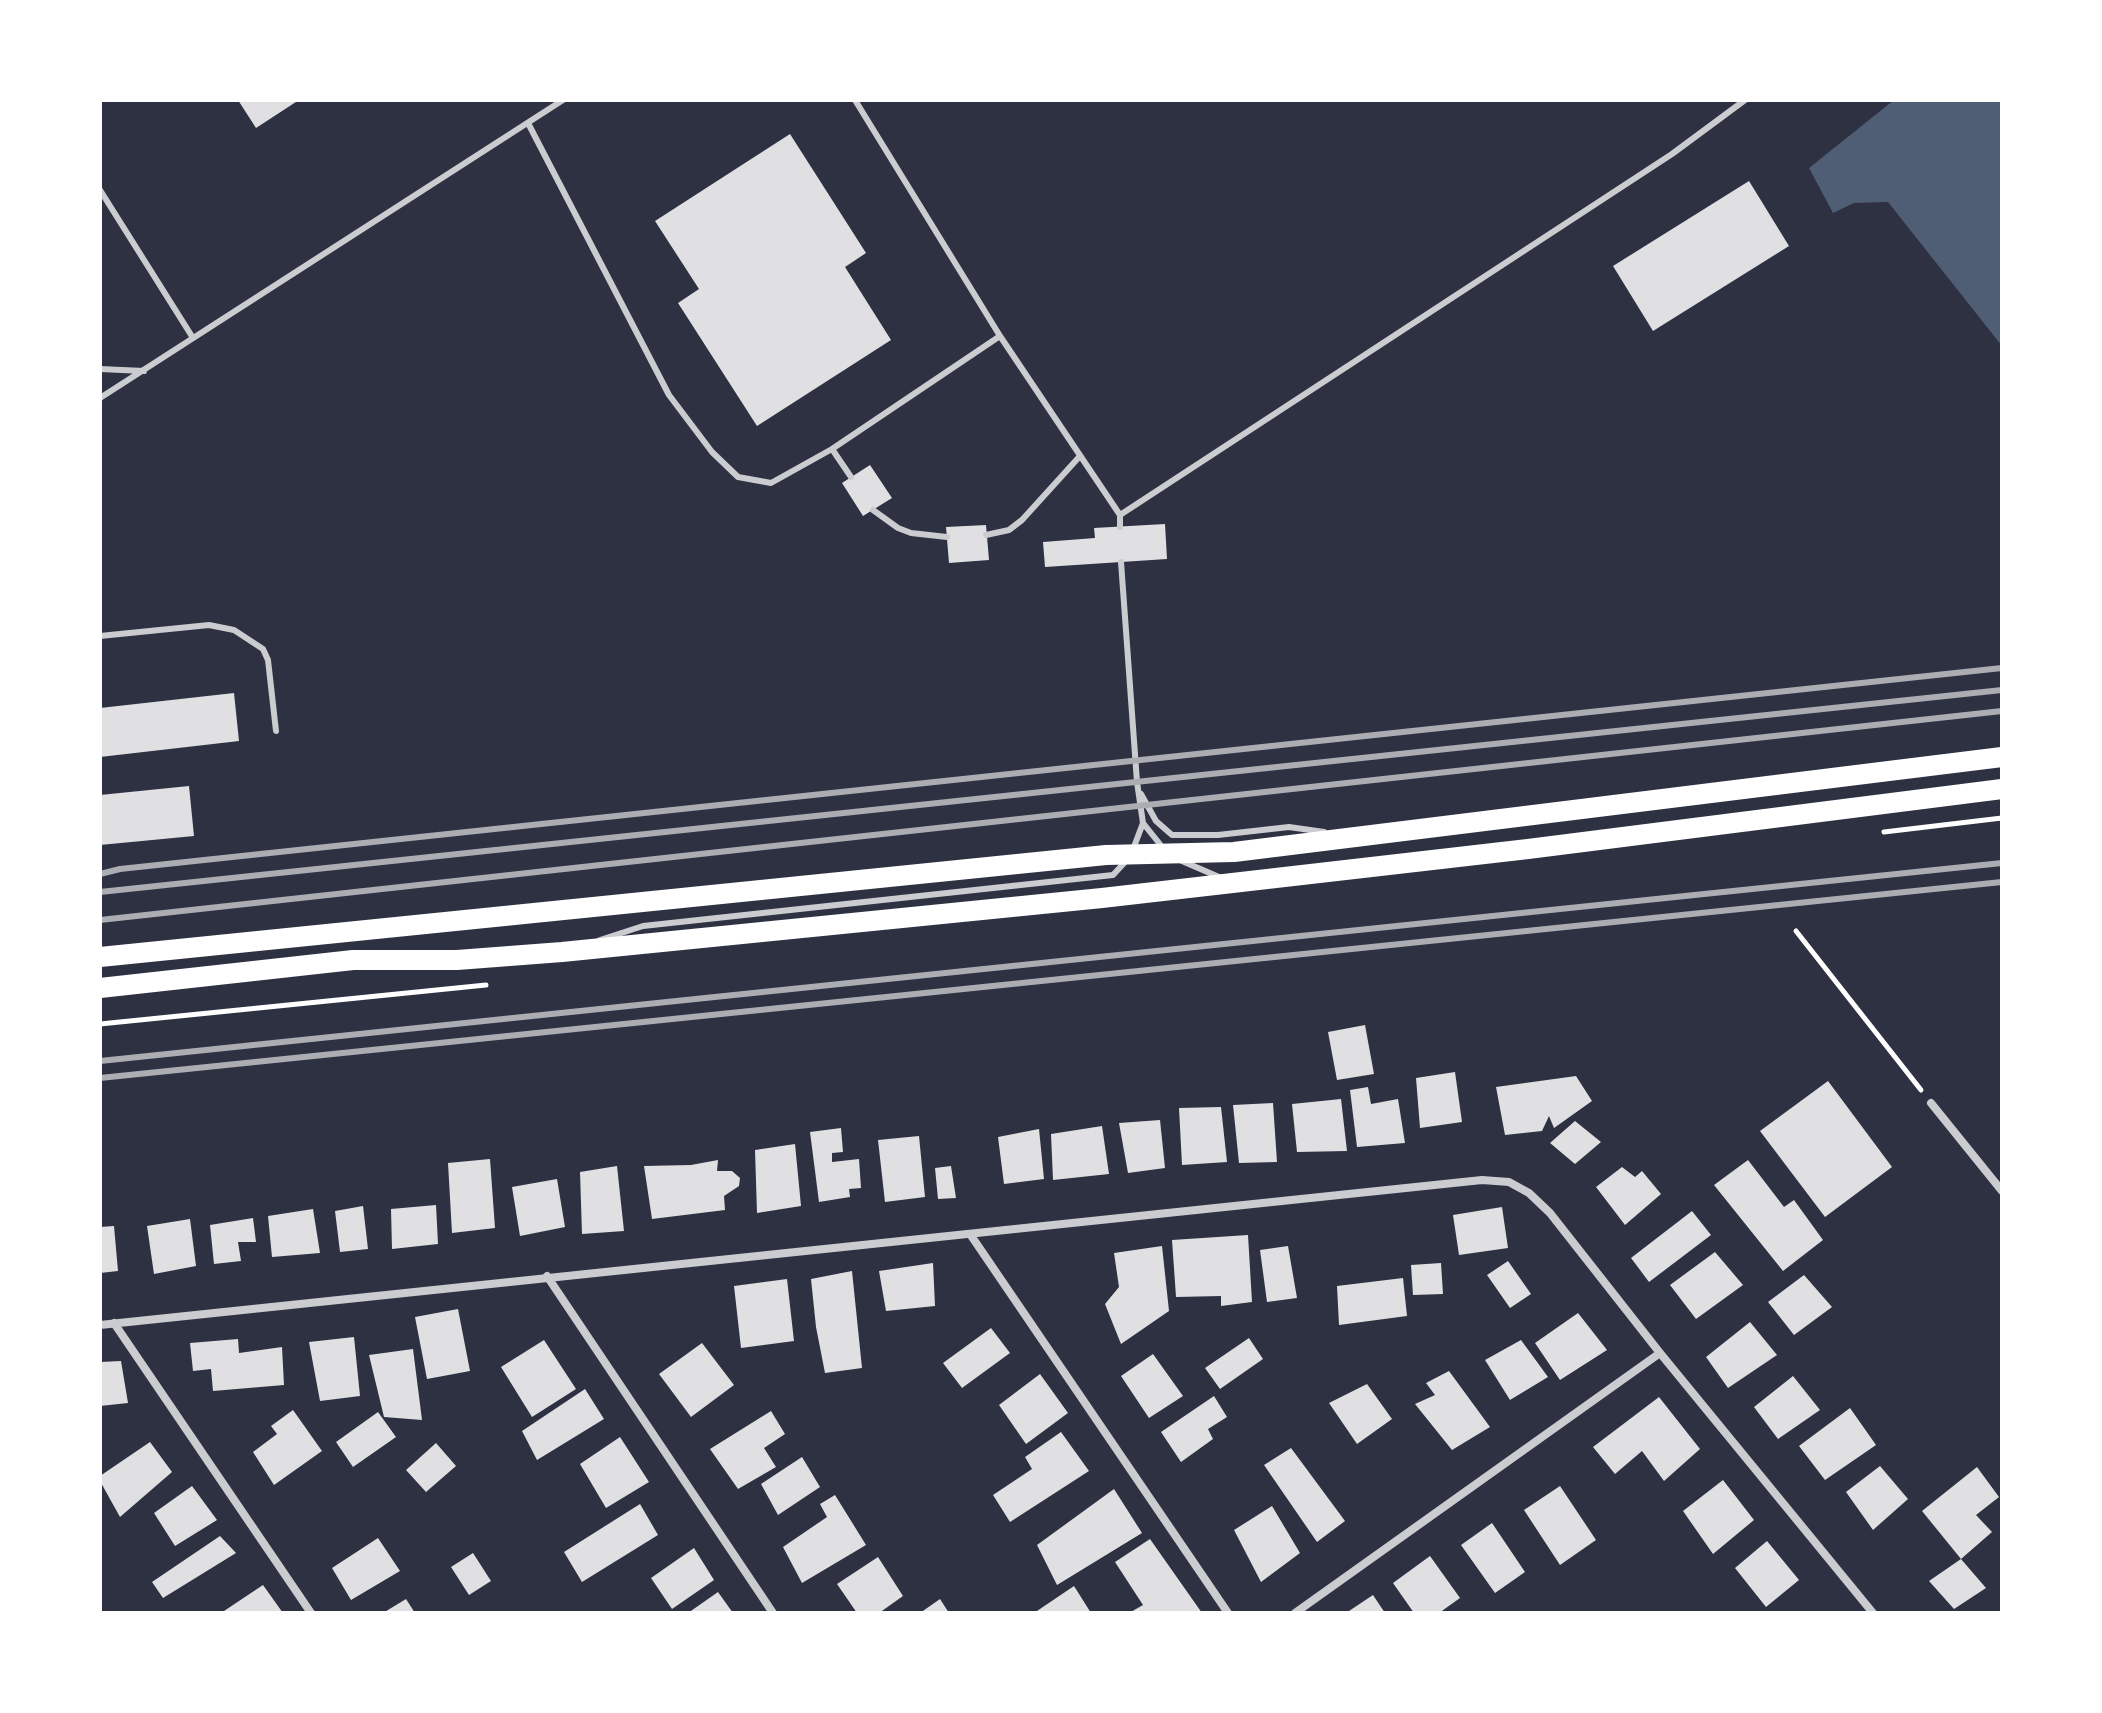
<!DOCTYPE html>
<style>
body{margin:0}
#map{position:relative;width:2102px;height:1713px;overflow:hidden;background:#2d3142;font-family:"Source Sans 3",sans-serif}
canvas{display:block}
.frame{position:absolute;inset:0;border:102px solid #fff;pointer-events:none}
</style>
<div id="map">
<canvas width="2102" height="1713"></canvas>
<div class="frame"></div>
</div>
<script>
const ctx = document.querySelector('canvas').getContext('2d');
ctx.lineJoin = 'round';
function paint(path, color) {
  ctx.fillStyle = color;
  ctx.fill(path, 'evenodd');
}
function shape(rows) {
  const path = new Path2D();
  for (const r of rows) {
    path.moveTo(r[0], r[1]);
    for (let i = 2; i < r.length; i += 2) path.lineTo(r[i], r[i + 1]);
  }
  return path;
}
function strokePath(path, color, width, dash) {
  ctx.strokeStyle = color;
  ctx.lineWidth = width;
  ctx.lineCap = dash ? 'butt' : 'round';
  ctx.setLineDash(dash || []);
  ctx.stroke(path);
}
const water = shape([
 [1894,100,2002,100,2002,346,1888,202,1854,203,1833,213,1809,168]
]);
const building = shape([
 [238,100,299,100,256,128],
 [790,134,866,253,845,267,891,340,757,426,678,303,699,289,655,221],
 [1749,181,1789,246,1653,331,1613,266],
 [870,465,892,498,863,516,842,483],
 [1165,524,1167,559,1045,567,1043,542,1095,538,1094,528],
 [986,525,989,560,949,563,946,527],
 [234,693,239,741,100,757,100,708],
 [189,786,194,836,100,845,100,795],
 [1365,1025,1374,1074,1337,1080,1328,1032],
 [1455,1072,1462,1122,1420,1128,1416,1078],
 [1576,1076,1592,1101,1554,1128,1549,1116,1542,1131,1505,1135,1496,1087],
 [1828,1081,1892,1167,1825,1217,1760,1131],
 [1368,1087,1371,1104,1398,1099,1405,1143,1357,1147,1350,1090],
 [1341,1099,1347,1151,1297,1152,1292,1104],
 [1273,1103,1277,1162,1239,1163,1233,1105],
 [1221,1107,1227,1162,1182,1165,1179,1108],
 [1160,1120,1165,1168,1128,1173,1119,1123],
 [1575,1121,1601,1142,1575,1164,1550,1143],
 [1102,1126,1109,1174,1053,1180,1051,1134],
 [841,1128,843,1152,832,1153,832,1162,859,1159,861,1188,849,1189,850,1197,819,1202,810,1132],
 [1039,1129,1044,1179,1004,1184,998,1137],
 [919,1136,925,1197,885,1202,878,1140],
 [795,1144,801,1206,757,1213,755,1150],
 [490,1159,495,1228,452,1233,448,1163],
 [718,1160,717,1171,732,1171,740,1178,739,1186,724,1196,725,1210,652,1219,644,1166,691,1165],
 [1748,1160,1784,1207,1794,1200,1823,1240,1783,1271,1714,1185],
 [617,1166,624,1231,582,1234,580,1172],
 [951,1166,956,1198,938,1199,935,1168],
 [1622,1167,1635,1177,1642,1171,1661,1194,1625,1225,1596,1187],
 [557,1179,565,1227,520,1236,512,1187],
 [436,1205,438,1244,392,1249,391,1209],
 [363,1206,368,1249,340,1252,335,1211],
 [1502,1207,1508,1248,1459,1255,1453,1215],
 [313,1209,320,1253,272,1257,268,1216],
 [1692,1211,1711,1235,1649,1282,1631,1258],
 [253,1218,256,1242,238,1242,241,1261,214,1264,210,1225],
 [190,1219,196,1266,154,1274,147,1226],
 [114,1226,118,1271,100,1273,100,1227],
 [1248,1235,1252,1302,1221,1306,1221,1296,1176,1297,1172,1240],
 [1162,1246,1169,1311,1121,1344,1105,1304,1119,1287,1114,1253],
 [1288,1246,1297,1298,1267,1302,1260,1250],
 [1715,1252,1743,1285,1696,1319,1670,1285],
 [1508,1261,1531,1294,1510,1308,1487,1275],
 [933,1263,935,1306,886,1311,879,1271],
 [1441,1263,1443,1294,1413,1295,1411,1265],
 [852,1271,862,1368,825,1373,816,1327,811,1279],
 [1804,1275,1832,1307,1794,1335,1768,1302],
 [1403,1278,1407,1316,1339,1325,1337,1286],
 [787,1279,794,1341,741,1348,734,1286],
 [458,1309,470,1371,427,1379,415,1317],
 [1578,1313,1607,1350,1560,1380,1535,1343],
 [1750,1322,1777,1355,1728,1388,1706,1357],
 [991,1328,1010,1353,962,1388,943,1363],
 [354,1337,360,1396,320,1401,309,1342],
 [1249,1338,1263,1359,1220,1389,1205,1368],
 [238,1339,239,1353,282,1347,284,1385,213,1391,211,1369,193,1371,190,1343],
 [544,1340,576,1389,532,1417,501,1367],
 [1521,1340,1548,1377,1510,1400,1485,1360],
 [702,1343,734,1385,691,1417,659,1374],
 [413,1349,422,1420,384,1417,369,1355],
 [1153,1354,1183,1396,1149,1418,1121,1376],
 [121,1361,128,1403,100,1406,100,1362],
 [1449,1371,1490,1427,1452,1450,1415,1404,1435,1395,1426,1383],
 [1040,1374,1068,1413,1026,1444,999,1405],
 [1793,1376,1820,1410,1778,1439,1754,1407],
 [1367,1384,1392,1419,1357,1444,1329,1403],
 [585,1389,604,1419,537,1460,522,1431],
 [1214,1396,1227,1417,1208,1429,1213,1439,1181,1462,1161,1432],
 [1659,1397,1700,1449,1664,1481,1642,1451,1615,1474,1593,1447],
 [1850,1408,1876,1445,1825,1480,1799,1446],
 [293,1410,322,1451,274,1485,253,1452,277,1434,271,1426],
 [771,1411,785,1434,764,1448,776,1467,738,1489,710,1449],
 [378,1412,396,1437,353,1467,336,1442],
 [1061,1432,1089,1471,1010,1522,993,1495,1032,1469,1025,1457],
 [620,1437,649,1482,606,1508,580,1464],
 [150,1442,172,1472,120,1517,100,1481,100,1476],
 [436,1443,456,1466,426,1492,406,1470],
 [1291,1448,1345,1521,1317,1542,1264,1465],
 [802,1457,820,1487,778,1515,761,1484],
 [1880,1466,1908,1499,1873,1530,1846,1492],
 [1977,1467,1999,1497,1976,1515,1992,1532,1961,1559,1922,1511],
 [1723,1480,1754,1520,1713,1554,1683,1511],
 [192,1486,217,1520,175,1546,154,1513],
 [1560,1486,1596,1540,1560,1565,1524,1510],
 [1114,1489,1142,1533,1057,1585,1037,1545],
 [835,1495,866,1545,802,1583,783,1547,827,1517,820,1504],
 [640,1504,658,1535,582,1582,564,1552],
 [1272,1506,1300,1553,1261,1582,1234,1530],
 [1492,1523,1525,1572,1495,1593,1461,1545],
 [220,1536,236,1553,163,1598,152,1582],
 [378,1538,400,1571,351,1600,332,1568],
 [1150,1539,1202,1613,1129,1613,1143,1605,1115,1562],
 [1767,1541,1799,1580,1766,1607,1735,1568],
 [694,1548,714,1580,672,1609,651,1578],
 [473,1553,491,1581,469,1595,451,1567],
 [1430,1556,1460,1598,1439,1613,1414,1613,1393,1583],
 [878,1557,903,1596,879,1613,857,1613,837,1584],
 [1961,1559,1986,1588,1954,1609,1929,1581],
 [263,1585,283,1613,221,1613],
 [1074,1586,1091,1613,1034,1613],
 [718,1592,733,1613,688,1613],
 [1373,1595,1385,1613,1346,1613],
 [406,1599,415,1613,383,1613],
 [940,1599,949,1613,920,1613]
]);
const path = shape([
 [1884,832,2002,818],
 [1796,931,1921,1090],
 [100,1024,486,985]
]);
const service = shape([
 [855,100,1000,336,1120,515,1120,527],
 [528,123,669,395,712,452,738,477,771,483,832,449,1000,336],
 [100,190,193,338],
 [100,369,144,371],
 [100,398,563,100],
 [832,449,851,477],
 [873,510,898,528,911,533,947,537],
 [1120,515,1672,154,1745,100],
 [986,535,1009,530,1022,520,1080,456],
 [1121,562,1137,782,1143,823,1132,852],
 [100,636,209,625,234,630,263,649,268,660,276,731],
 [1141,794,1156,821,1172,835,1218,835,1289,827,1324,832],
 [1143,823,1163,848],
 [1182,861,1219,877],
 [600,940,643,926,1113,875,1126,861]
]);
const minor = shape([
 [1931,1103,2002,1191],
 [970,1234,1228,1613],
 [547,1276,773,1613],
 [114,1323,311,1613],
 [100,1325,1482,1180,1509,1182,1529,1193,1550,1213,1660,1353,1873,1613],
 [1295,1613,1660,1353]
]);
const primary = shape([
 [100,957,1106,855,1234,852,2002,757],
 [100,988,353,960,457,960,562,952,1102,898,1528,849,2002,789]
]);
const rail = shape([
 [100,874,120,869,2002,668],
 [100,892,2002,690],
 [100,920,2002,711],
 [100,1061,2002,863],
 [100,1078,2002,882]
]);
paint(water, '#4f5d75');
paint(building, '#e0e0e3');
strokePath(path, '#fff', 5);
strokePath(service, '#caccd0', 6);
strokePath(minor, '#caccd0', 8);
strokePath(primary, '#fff', 20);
strokePath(rail, '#abadb3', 6);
</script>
